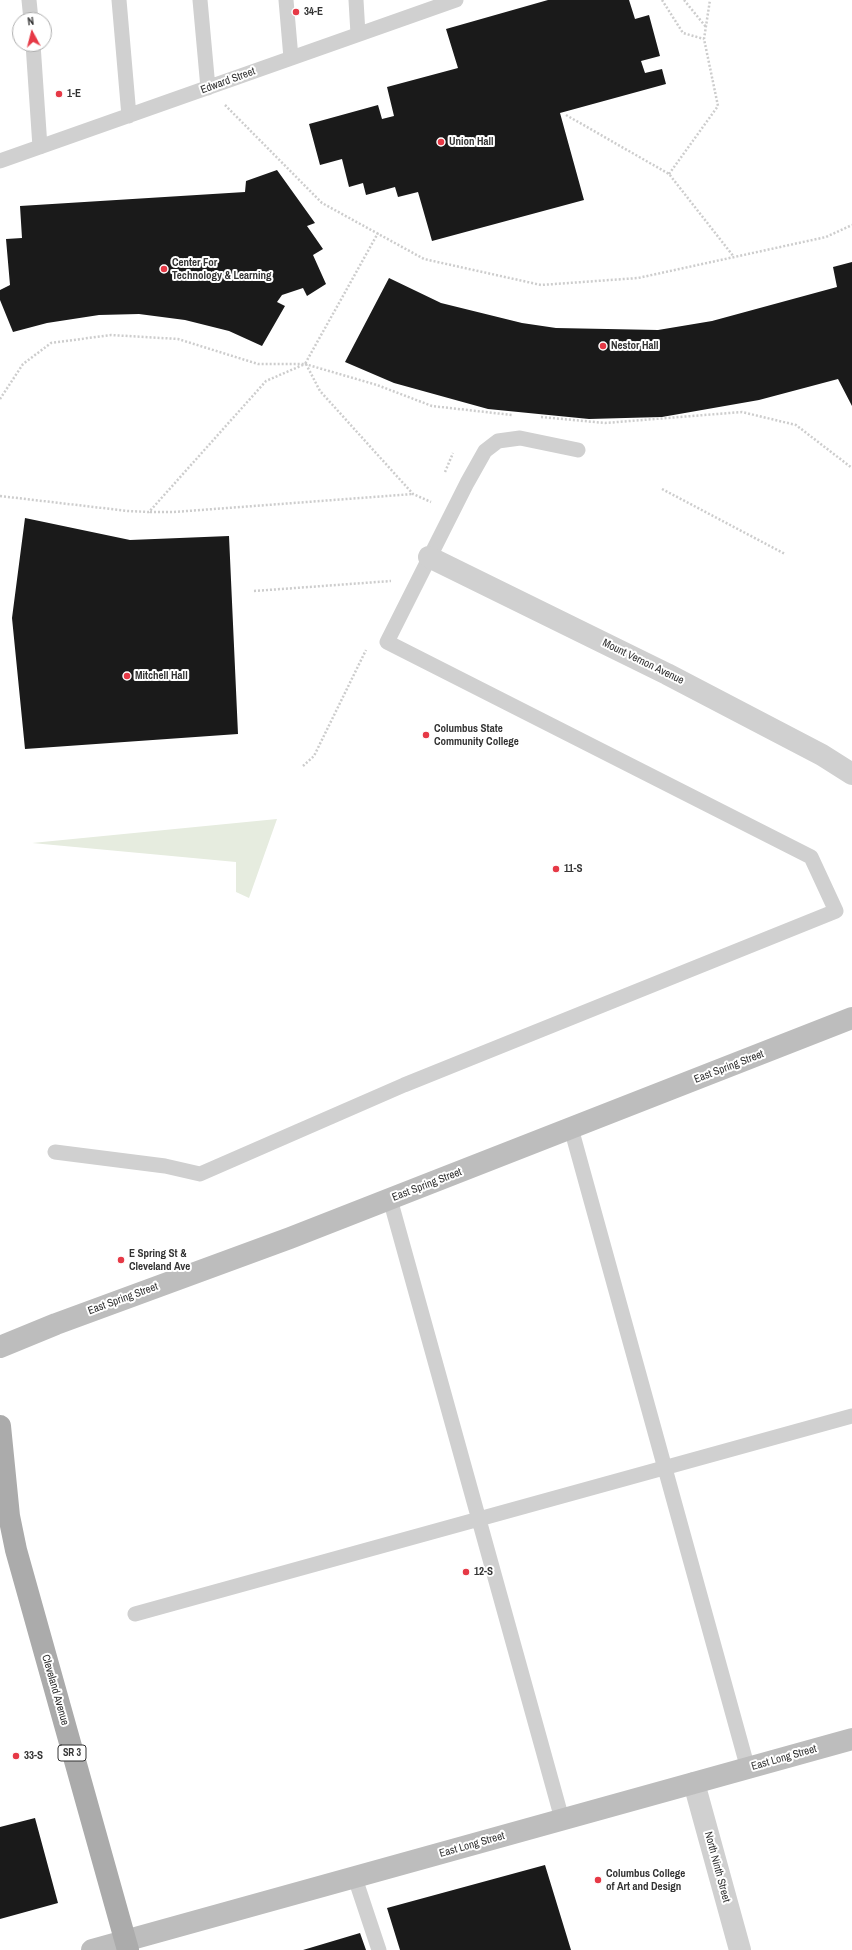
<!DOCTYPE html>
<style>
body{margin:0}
#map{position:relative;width:852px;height:1950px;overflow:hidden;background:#fff;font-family:"Archivo Narrow",sans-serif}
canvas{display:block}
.north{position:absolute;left:12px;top:12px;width:40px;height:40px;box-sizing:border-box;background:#fff;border:1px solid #adadad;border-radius:50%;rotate:353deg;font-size:11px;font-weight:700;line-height:16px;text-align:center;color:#333}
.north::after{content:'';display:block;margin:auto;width:14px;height:18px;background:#e63946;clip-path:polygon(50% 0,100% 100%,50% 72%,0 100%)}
</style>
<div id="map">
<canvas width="852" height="1950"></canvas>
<div class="north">N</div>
</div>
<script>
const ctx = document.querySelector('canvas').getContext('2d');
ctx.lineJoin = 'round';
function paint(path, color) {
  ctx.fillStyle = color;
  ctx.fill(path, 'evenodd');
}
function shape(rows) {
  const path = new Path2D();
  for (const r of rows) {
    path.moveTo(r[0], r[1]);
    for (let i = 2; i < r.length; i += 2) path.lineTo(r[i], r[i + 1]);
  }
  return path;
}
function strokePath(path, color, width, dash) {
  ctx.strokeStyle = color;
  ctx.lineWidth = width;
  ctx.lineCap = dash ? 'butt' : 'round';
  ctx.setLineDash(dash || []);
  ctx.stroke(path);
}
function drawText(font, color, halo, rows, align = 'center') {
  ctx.font = font + ' "Archivo Narrow",sans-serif';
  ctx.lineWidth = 4;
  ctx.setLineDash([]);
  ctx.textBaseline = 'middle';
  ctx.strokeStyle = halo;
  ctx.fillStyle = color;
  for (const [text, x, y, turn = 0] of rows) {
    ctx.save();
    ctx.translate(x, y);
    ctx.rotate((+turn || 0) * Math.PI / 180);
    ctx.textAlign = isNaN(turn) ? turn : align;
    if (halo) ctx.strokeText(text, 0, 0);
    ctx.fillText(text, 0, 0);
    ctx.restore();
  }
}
const green = shape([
 [277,819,249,898,236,892,236,862,32,843]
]);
const building = shape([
 [548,0,629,0,635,19,649,15,660,56,641,61,645,73,662,69,666,84,560,113,584,200,432,241,418,192,398,197,395,187,366,195,363,183,349,187,342,159,320,165,309,124,378,105,382,119,394,116,387,87,458,68,446,29],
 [277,170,315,223,307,226,323,249,313,255,326,284,307,296,303,288,282,295,277,302,285,306,262,346,229,331,185,320,139,314,99,315,47,323,13,332,0,300,0,290,10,285,6,239,22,238,20,206,245,192,246,181],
 [852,262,852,406,838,379,759,400,662,417,589,419,488,409,394,383,345,362,389,278,441,303,522,323,556,328,658,330,712,321,837,287,833,267],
 [25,518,130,540,229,536,238,734,25,749,12,618],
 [35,1818,58,1903,0,1919,0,1827],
 [545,1865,571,1950,400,1950,387,1908],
 [360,1933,366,1950,303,1950]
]);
const path = shape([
 [662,0,683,33,704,39],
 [684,0,706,27],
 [225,105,322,203,424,259,541,285,638,278,826,237,852,225],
 [566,115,669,174,734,257],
 [669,174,718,106,704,39,710,0],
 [306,364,320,391,413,494,431,502],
 [0,399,23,364,51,343,111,335,178,339,258,364,305,364,378,233],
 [541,417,605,423,742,412,796,425,852,468],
 [445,472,453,453],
 [662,489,785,554],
 [0,496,128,511,149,512,266,381,305,364,377,385,432,406,512,415],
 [150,512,174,512,413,494],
 [254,591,391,581],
 [303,766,314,756,366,650]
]);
const lane = shape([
 [29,0,31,20],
 [119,0,129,116],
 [200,0,208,88],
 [286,0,291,58],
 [356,0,358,34],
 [33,44,40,147],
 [0,161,456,0],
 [571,1128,748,1769],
 [55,1152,165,1166,200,1174,404,1085,836,911,811,857,387,642,467,483,485,451,498,441,520,438,578,450],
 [390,1199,562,1819],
 [135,1614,852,1416],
 [355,1878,379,1950]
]);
const street = shape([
 [429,557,667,674,822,755,852,774],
 [694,1783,740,1950]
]);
const secondary = shape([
 [0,1347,56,1324,290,1238,852,1018],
 [92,1950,852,1739]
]);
const primary = shape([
 [0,1426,9,1516,16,1550,128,1950]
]);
const markers = [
 [296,12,4,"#e63946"],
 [59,94,4,"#e63946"],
 [441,142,4,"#e63946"],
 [164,269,4,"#e63946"],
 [603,346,4,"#e63946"],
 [127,676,4,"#e63946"],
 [426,735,4,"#e63946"],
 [556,869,4,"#e63946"],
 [121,1260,4,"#e63946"],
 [466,1572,4,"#e63946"],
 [16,1756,4,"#e63946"],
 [598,1880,4,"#e63946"]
];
const shields = [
 [72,1753,28]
];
const shieldNames = [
 ["SR 3",72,1753]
];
const poiNames = [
 ["34-E",304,12],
 ["1-E",67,94],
 ["Union Hall",449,142],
 ["Center For",172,263],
 ["Technology & Learning",172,276],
 ["Nestor Hall",611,346],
 ["Mitchell Hall",135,676],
 ["Columbus State",434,729],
 ["Community College",434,742],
 ["11-S",564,869],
 ["E Spring St &",129,1254],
 ["Cleveland Ave",129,1267],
 ["12-S",474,1572],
 ["33-S",24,1756],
 ["Columbus College",606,1874],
 ["of Art and Design",606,1887]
];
const streetNames = [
 ["Edward Street",228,81,-20],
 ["Mount Vernon Avenue",643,662,26],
 ["East Spring Street",729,1067,-21],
 ["East Spring Street",427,1185,-21],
 ["East Spring Street",123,1299,-20],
 ["Cleveland Avenue",55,1690,74],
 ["East Long Street",784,1758,-16],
 ["East Long Street",472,1845,-16],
 ["North Ninth Street",717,1867,75]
];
paint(green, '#e6ecdf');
paint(building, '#1a1a1a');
strokePath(path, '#cdcdcd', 2.5, [2, 2]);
strokePath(lane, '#d0d0d0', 15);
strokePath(street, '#d0d0d0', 22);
strokePath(secondary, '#bdbdbd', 22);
strokePath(primary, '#ababab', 22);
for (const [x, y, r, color] of markers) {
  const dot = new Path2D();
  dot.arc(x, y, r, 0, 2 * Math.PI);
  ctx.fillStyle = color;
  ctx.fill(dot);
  strokePath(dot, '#fff', 1.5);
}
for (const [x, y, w] of shields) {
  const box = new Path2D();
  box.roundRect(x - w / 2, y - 8, w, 16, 3);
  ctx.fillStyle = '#fff';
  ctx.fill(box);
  strokePath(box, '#333', 1);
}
drawText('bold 10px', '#333', null, shieldNames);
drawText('bold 11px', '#333', '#fff', poiNames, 'left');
drawText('11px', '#333', '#fff', streetNames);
</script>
